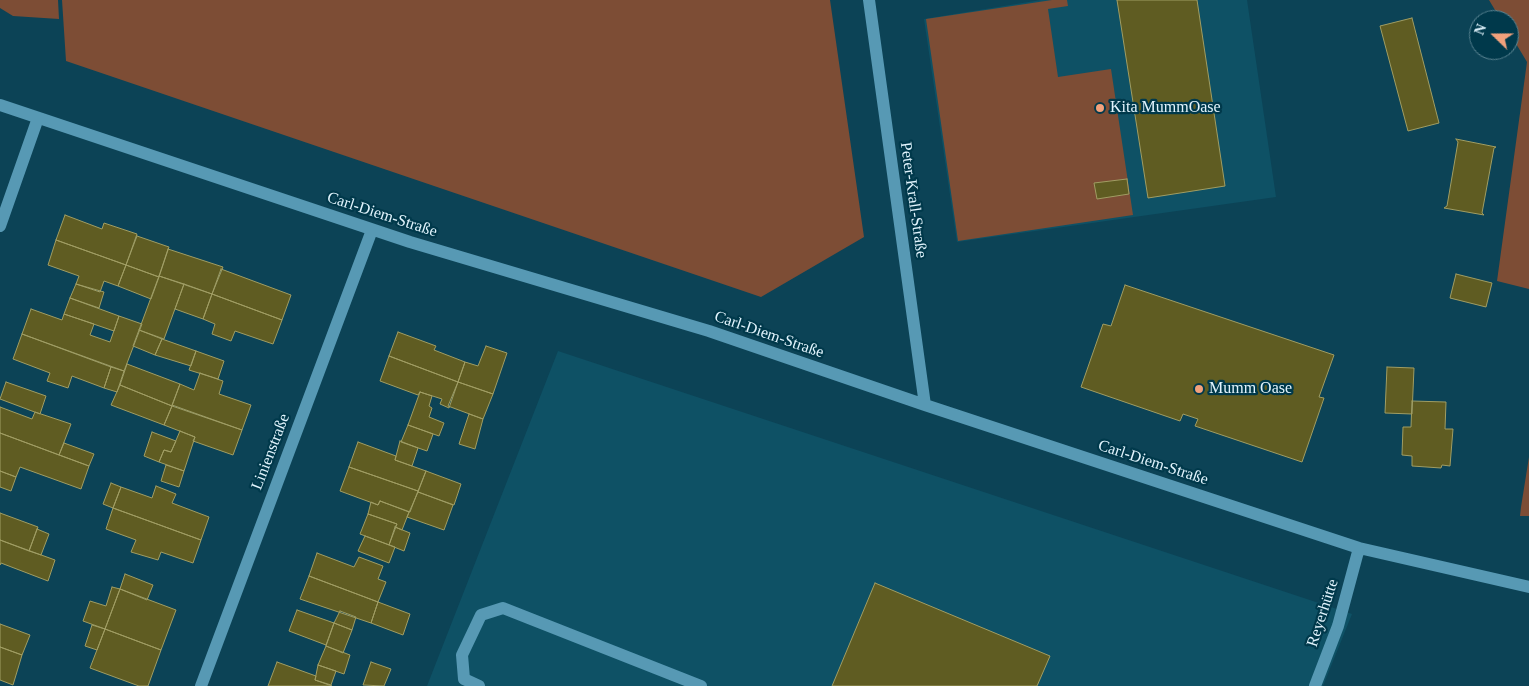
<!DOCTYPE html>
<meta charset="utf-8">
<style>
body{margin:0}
#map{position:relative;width:1529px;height:686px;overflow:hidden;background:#0c4356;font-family:"Times New Roman",serif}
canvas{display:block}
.north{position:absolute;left:1469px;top:10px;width:50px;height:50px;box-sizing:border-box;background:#00394b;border:1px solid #5a8492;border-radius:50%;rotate:292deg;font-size:14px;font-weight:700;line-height:20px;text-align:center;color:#e1f4fd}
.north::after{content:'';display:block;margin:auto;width:18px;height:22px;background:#f1a17c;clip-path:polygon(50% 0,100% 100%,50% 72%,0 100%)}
</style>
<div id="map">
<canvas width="1529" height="686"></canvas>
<div class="north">N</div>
</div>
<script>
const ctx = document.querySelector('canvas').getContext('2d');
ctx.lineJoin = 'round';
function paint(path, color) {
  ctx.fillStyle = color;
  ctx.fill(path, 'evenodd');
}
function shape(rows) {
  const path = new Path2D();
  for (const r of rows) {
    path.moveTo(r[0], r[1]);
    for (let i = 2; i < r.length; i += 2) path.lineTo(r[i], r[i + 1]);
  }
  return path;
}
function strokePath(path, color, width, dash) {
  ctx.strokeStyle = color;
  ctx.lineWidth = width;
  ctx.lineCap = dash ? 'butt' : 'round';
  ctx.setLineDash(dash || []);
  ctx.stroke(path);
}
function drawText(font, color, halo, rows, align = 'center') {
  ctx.font = font + ' "Times New Roman",serif';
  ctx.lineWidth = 4.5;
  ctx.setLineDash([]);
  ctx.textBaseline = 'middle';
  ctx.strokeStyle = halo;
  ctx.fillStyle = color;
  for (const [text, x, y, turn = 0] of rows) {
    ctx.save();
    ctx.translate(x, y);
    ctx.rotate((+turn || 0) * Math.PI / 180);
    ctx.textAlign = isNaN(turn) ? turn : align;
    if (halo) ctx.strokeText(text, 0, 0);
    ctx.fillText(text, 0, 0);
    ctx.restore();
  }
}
const built = shape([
 [1041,0,1247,0,1276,197,957,242,924,19],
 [558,351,1352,614,1323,686,427,686]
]);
const green = shape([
 [0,0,58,0,59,19,13,16,0,8],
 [62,0,830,0,864,237,761,297,66,61],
 [1052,0,1067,0,1068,6,1048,9,1058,77,1111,69,1133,215,958,241,926,19],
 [1489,0,1529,0,1529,289,1497,281,1527,62,1509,32,1509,20,1501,20],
 [1529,457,1529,516,1520,516,1521,507]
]);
const building = shape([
 [1117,0,1197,0,1225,186,1148,198,1117,0],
 [1412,18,1439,123,1408,131,1380,26,1412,18],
 [1456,139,1496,147,1494,148,1482,213,1484,215,1444,208,1447,206,1458,142,1456,139],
 [1127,179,1129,194,1097,199,1094,183,1127,179],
 [65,215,102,229,104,223,137,234,126,265,56,240,65,215],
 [137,236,169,247,159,277,126,265,137,236],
 [56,240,126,265,118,286,104,281,100,292,76,284,79,276,48,265,56,240],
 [168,249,223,267,212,294,159,276,168,249],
 [126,265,159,277,151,299,118,286,126,265],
 [221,269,291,295,282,320,212,294,221,269],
 [1456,274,1492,283,1486,307,1450,298,1456,274],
 [159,276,184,284,164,339,139,330,159,276],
 [76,284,104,292,99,308,70,298,76,284],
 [184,284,212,294,203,319,175,309,184,284],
 [1125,285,1334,355,1319,397,1324,398,1302,462,1195,426,1198,419,1183,414,1180,421,1081,387,1103,324,1111,326,1125,285],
 [212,294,282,320,273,344,235,331,231,341,212,334,215,324,203,319,212,294],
 [70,298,119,316,114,331,64,314,70,298],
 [31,309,62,320,64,314,94,324,90,335,110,342,119,316,142,324,124,371,22,334,31,309],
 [139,330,162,339,155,355,133,346,139,330],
 [398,332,436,346,434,350,465,362,458,382,389,356,398,332],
 [22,334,111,367,104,388,72,376,68,388,47,381,50,373,13,359,22,334],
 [162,339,196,351,191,366,155,355,162,339],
 [486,346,507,353,493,394,458,382,465,362,478,366,486,346],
 [196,351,224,361,218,379,189,370,196,351],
 [389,356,458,382,449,408,440,404,442,399,420,392,418,395,380,381,389,356],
 [127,364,180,384,172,406,120,385,127,364],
 [111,367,124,371,117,392,104,388,111,367],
 [1387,367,1414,368,1412,414,1385,413,1387,367],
 [200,373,223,381,219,394,251,405,242,430,172,405,180,384,194,390,200,373],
 [6,382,46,396,40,414,0,399,6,382],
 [458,382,493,394,483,419,448,406,458,382],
 [120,385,172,406,164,425,111,405,120,385],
 [420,392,432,396,429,406,432,408,429,417,444,423,439,436,408,425,420,392],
 [1412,401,1446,402,1445,429,1453,429,1450,466,1442,465,1441,468,1412,466,1412,456,1402,455,1403,427,1411,427,1412,401],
 [172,406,242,430,233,455,193,441,195,437,164,425,172,406],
 [0,407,32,419,35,412,71,424,59,455,0,433,0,407],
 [469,414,483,419,475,449,459,444,469,414],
 [408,425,433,434,427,451,401,442,408,425],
 [180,431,195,437,184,471,159,462,164,450,171,452,180,431],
 [152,432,176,441,171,452,164,450,159,462,144,456,152,432],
 [0,433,89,466,81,489,20,467,16,477,0,471,0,433],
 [400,441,418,448,412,466,395,460,400,441],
 [358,442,396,456,395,460,426,471,418,491,349,467,358,442],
 [64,443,94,454,89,466,59,455,64,443],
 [166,465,184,471,179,487,161,481,166,465],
 [349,467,418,491,410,512,380,501,378,505,340,491,349,467],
 [0,471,16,477,11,491,0,487,0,471],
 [426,471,461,484,454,505,418,492,426,471],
 [111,483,121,487,113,508,103,504,111,483],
 [156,486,176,494,172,503,209,517,201,540,113,508,121,487,152,498,156,486],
 [418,492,453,505,444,530,407,517,418,492],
 [380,501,409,512,402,530,395,527,397,524,368,514,371,502,378,505,380,501],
 [113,508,201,540,193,563,161,552,158,560,131,552,136,540,106,529,113,508],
 [0,513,38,527,29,551,0,540,0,513],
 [368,514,397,524,389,545,360,534,368,514],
 [395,527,410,533,404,551,389,545,395,527],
 [37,529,49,534,41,555,29,551,37,529],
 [365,536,395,547,389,563,358,551,365,536],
 [0,540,55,560,48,581,1,563,0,565,0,540],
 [317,553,354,567,359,557,383,566,378,579,386,582,378,602,309,576,317,553],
 [125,574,153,585,147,600,120,589,125,574],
 [309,576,378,602,371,623,300,599,309,576],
 [875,583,1050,656,1037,686,832,686,875,583],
 [112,587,120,589,105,629,83,621,90,601,106,606,112,587],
 [120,589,176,610,161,650,105,629,120,589],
 [378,602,410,614,403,635,371,623,378,602],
 [297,610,334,623,326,645,289,631,297,610],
 [340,611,356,617,352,630,334,623,340,611],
 [334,623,352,630,343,653,326,646,334,623],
 [0,624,30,635,22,655,0,647,0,624],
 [92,625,105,629,97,650,85,646,92,625],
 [105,629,161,650,148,686,139,686,90,668,105,629],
 [326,646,350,655,344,674,318,665,326,646],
 [0,647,22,655,13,685,0,680,0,647],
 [277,662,316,676,315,680,332,686,268,686,277,662],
 [371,662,391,669,384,686,363,685,371,662],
 [318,665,336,671,331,685,315,680,318,665]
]);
const minor = shape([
 [869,0,925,405],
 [0,105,410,242,709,331,925,405,1359,548,1529,587],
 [0,226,38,118],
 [201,686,372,230],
 [479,686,464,679,462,655,481,615,503,608,701,686],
 [1315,686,1338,626,1359,548]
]);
const markers = [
 [1100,108,5,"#f1a17c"],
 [1199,389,5,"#f1a17c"]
];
const poiNames = [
 ["Kita MummOase",1110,108],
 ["Mumm Oase",1209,389]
];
const streetNames = [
 ["Peter-Krall-Straße",913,200,82],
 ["Carl-Diem-Straße",382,215,18],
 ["Carl-Diem-Straße",769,335,19],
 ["Linienstraße",271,452,-69],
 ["Carl-Diem-Straße",1153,463,18],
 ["Reyerhütte",1323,613,-72]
];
paint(built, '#0e5165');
paint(green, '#7d4d35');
paint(building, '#5f5c22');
strokePath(building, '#a09d63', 1);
strokePath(minor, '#5799b4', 12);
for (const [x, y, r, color] of markers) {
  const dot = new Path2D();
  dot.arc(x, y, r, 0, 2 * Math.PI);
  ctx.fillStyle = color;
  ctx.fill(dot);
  strokePath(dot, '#00394b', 2);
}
drawText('16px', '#e1f4fd', '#00394b', poiNames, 'left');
drawText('16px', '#e1f4fd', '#00394b', streetNames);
</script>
